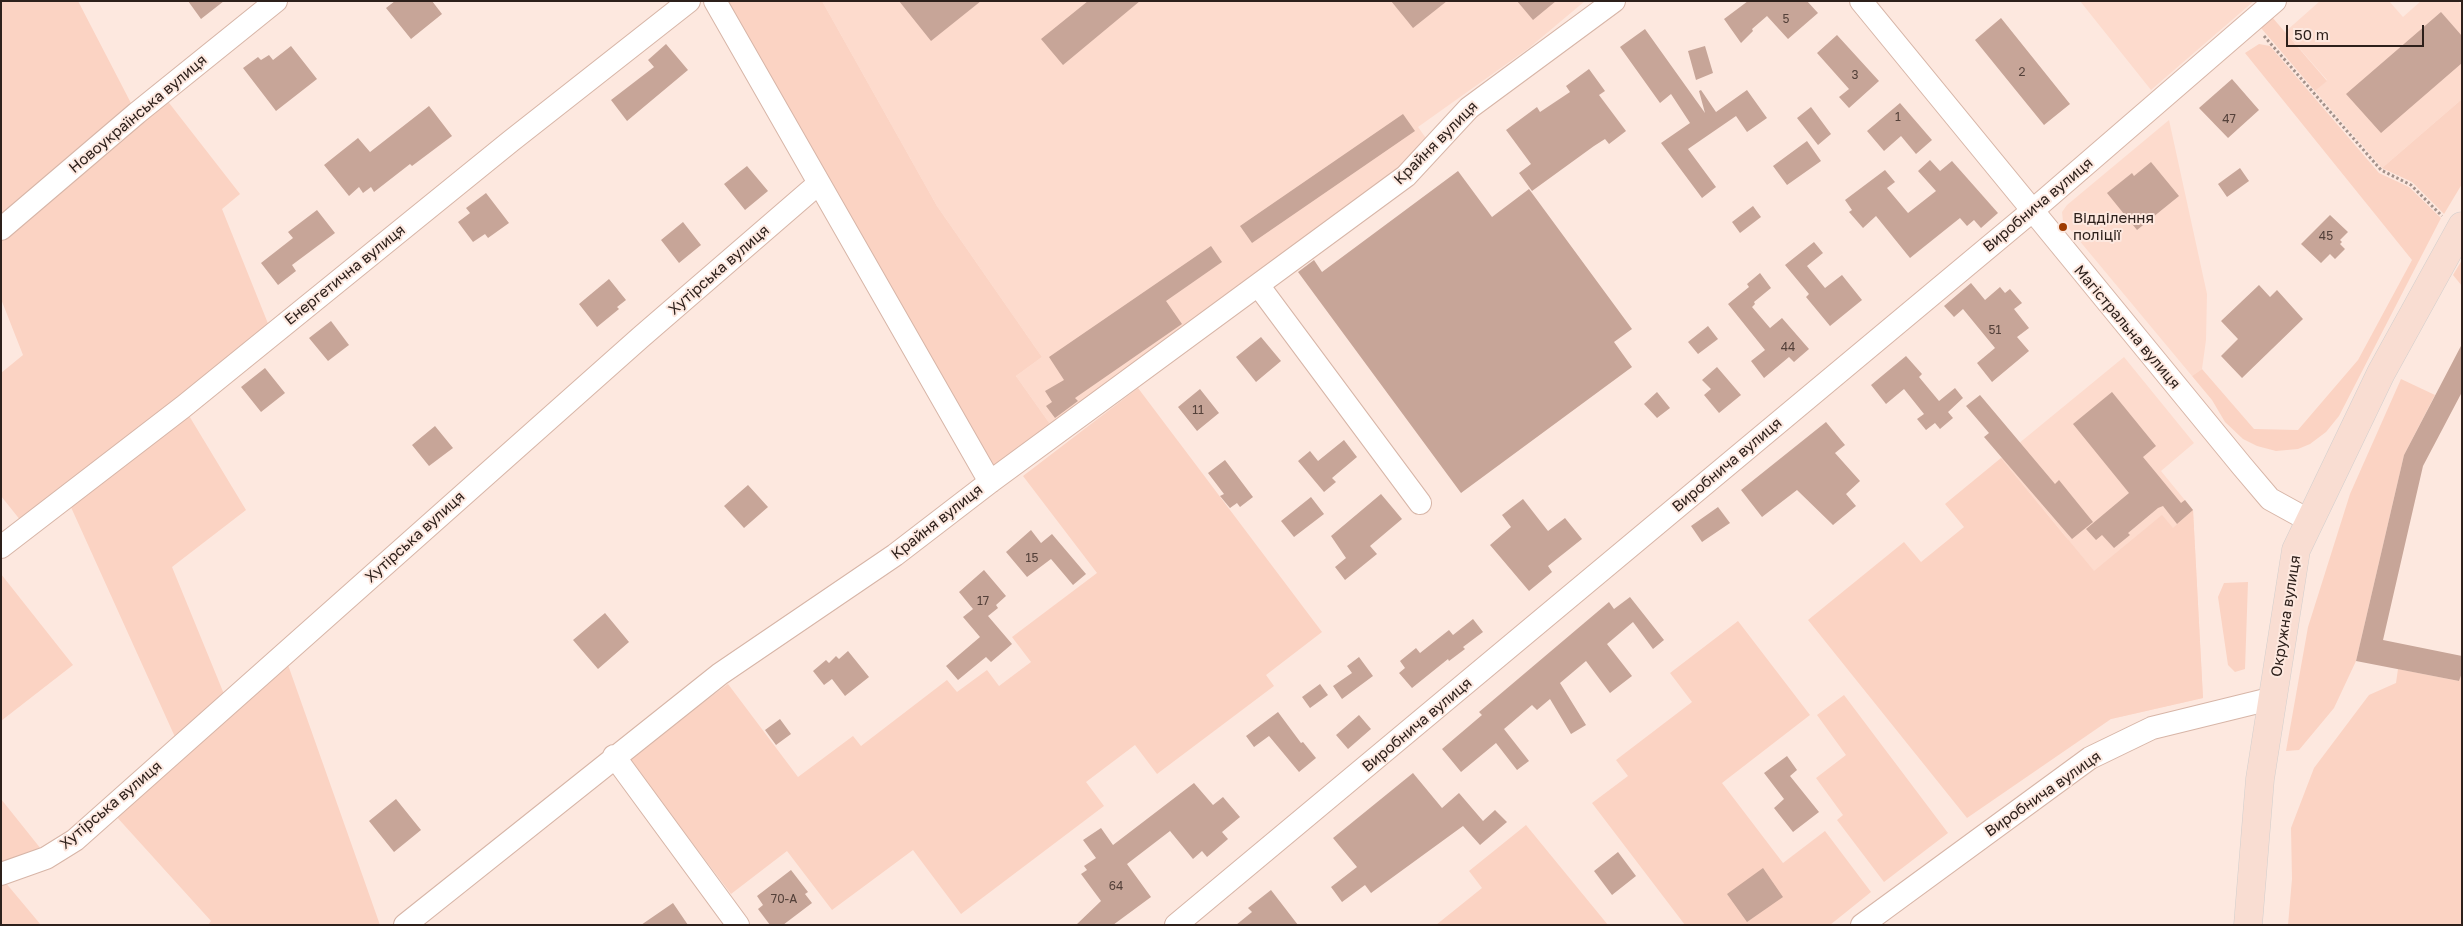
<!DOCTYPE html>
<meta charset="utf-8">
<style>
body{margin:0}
#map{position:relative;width:2463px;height:926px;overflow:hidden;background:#fde8df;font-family:"Golos Text",sans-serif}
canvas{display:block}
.frame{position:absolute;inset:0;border:2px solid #2d201b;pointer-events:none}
.scale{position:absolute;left:2286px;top:25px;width:138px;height:22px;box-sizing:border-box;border:2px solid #2d201b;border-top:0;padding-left:6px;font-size:15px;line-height:18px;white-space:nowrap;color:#2d201b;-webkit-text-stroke:4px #fde8df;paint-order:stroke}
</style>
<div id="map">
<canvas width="2463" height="926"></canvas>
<div class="frame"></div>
<div class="scale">50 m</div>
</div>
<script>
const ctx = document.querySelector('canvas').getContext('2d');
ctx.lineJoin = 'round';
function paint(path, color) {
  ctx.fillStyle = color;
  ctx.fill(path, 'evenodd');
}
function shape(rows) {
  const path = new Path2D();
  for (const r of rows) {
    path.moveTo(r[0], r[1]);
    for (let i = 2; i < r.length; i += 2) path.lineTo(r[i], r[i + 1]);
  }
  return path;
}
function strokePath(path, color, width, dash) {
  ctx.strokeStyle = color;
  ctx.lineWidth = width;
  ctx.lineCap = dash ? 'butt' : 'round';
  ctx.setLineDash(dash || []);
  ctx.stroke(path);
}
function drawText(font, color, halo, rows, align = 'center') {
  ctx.font = font + ' "Golos Text",sans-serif';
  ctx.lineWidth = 4;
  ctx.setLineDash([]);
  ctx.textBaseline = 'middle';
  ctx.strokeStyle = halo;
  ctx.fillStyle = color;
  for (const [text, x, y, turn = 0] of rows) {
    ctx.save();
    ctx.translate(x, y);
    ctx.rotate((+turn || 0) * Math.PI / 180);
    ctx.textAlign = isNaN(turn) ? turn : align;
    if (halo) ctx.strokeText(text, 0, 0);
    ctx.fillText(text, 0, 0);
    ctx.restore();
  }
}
const built = shape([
 [822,1,1585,1,1529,48,1418,127,1428,141,1401,169,1050,424,1016,376,1042,357,937,206],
 [2080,1,2254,1,2151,90],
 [2320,1,2389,1,2403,17,2421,1,2458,1,2462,6,2462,99,2382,168,2315,91,2327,80,2285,32],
 [2169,120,2207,294,2206,340,2202,369,2192,376,2063,221,2062,212,2067,205],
 [2124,357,2194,443,2161,471,2193,510,2203,698,2111,719,2067,538,2001,458]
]);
const green = shape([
 [1,1,78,1,133,107,1,219],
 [727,1,822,1,937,206,1042,357,1016,376,1050,424,994,466],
 [2272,17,2327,81,2315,91,2261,28],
 [2259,44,2270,46,2379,173,2409,187,2441,218,2339,416,2326,432,2310,444,2298,449,2276,451,2257,446,2243,439,2225,422,2212,400,2192,376,2202,369,2254,429,2298,430,2358,360,2412,260,2245,53],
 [166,99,240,194,222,209,269,326,21,521,1,496,1,373,23,355,1,299,1,238],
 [2462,99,2462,184,2444,214,2412,182,2382,168],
 [2462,260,2462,286,2453,275],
 [2401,379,2435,395,2404,455,2356,661,2334,708,2299,750,2286,751,2308,627,2350,494],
 [1138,388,1322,632,1266,675,1274,686,1157,774,1135,745,1086,782,1104,806,961,914,913,850,832,910,787,851,731,894,628,758,728,684,798,777,853,736,861,746,947,680,957,692,987,670,999,686,1031,662,1012,637,1097,573,1023,476],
 [188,414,246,510,172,567,224,694,175,737,70,505],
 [2001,458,2094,571,2162,515,2173,528,2193,510,2203,698,2111,719,1967,818,1808,620,1904,542,1921,562,1964,527,1945,504],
 [1,574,73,665,1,721],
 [2248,582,2245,669,2235,672,2228,665,2218,597,2224,583],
 [1738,621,1810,715,1722,783,1783,863,1825,831,1871,892,1830,925,1685,925,1592,803,1628,776,1616,760,1692,702,1670,673],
 [287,662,380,925,208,925,211,921,115,815],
 [2398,669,2459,681,2462,673,2462,925,2288,925,2292,879,2291,828,2314,768,2369,695,2396,683],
 [1844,695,1948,833,1884,882,1837,820,1843,815,1816,778,1846,755,1817,715],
 [1,799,41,849,1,863],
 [1526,825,1608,925,1436,925,1482,888,1469,871],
 [5,882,41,925,1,925,1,884]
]);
const building = shape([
 [188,1,224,1,201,19],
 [395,1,432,1,442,14,411,39,386,8],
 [899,1,981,1,931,41],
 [1088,1,1140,1,1063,65,1041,39],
 [1391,1,1447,1,1413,28],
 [1517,1,1556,1,1533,20],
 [1748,1,1807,1,1818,13,1788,39,1767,16,1752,29,1753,31,1741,43,1724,19],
 [2441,12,2462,36,2462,63,2381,133,2346,94],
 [2001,18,2070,104,2044,125,1975,40],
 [1645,29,1705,113,1699,91,1701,90,1716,112,1747,90,1767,118,1747,132,1736,116,1688,149,1716,187,1702,198,1661,143,1690,123,1671,94,1660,103,1620,47],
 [1837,35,1879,81,1849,108,1839,97,1849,89,1817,53],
 [666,44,688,70,627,121,611,100,654,67,648,60],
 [291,46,317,79,276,111,243,68,258,57,261,60,269,55,273,60],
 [1705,46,1713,73,1696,80,1688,51],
 [1589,69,1605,91,1599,95,1626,131,1609,144,1605,139,1594,146,1532,191,1519,173,1531,164,1506,130,1537,107,1540,112,1570,92,1566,86],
 [2232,79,2259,110,2228,138,2199,108],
 [1900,103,1932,140,1916,154,1901,136,1884,151,1867,131],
 [429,106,452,136,412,166,410,164,374,192,371,187,363,193,359,187,349,196,324,165,358,138,370,152],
 [1811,107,1831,134,1818,145,1797,118],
 [1403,114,1415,131,1252,243,1240,226],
 [1807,141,1821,161,1787,185,1773,166],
 [1930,160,1940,171,1952,161,1998,213,1981,228,1974,220,1967,226,1960,218,1910,258,1876,216,1863,228,1849,212,1852,210,1845,200,1885,170,1895,182,1887,188,1908,213,1936,191,1918,171],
 [2151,162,2179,196,2137,230,2107,193,2132,173,2134,176],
 [747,166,768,191,745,210,724,184],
 [2240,168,2249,181,2227,197,2218,184],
 [1458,171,1492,217,1529,189,1632,329,1614,342,1632,367,1461,493,1298,272,1314,260,1322,272],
 [486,193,509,223,488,238,485,234,473,242,458,222,470,213,466,208],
 [1753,206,1761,217,1740,233,1732,222],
 [317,210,335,233,292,265,296,271,278,285,261,263,293,238,288,232],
 [2330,215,2348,232,2340,240,2342,242,2340,244,2345,249,2335,259,2330,254,2321,263,2301,244],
 [683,222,701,245,679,263,661,240],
 [1814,242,1823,253,1807,266,1825,288,1842,275,1862,300,1830,326,1806,297,1809,294,1785,265],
 [1211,246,1222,262,1166,301,1182,324,1075,398,1078,401,1055,418,1046,406,1052,402,1045,391,1064,380,1049,357],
 [1760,273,1771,288,1754,302,1755,304,1752,307,1770,328,1782,318,1809,349,1794,362,1789,357,1764,378,1751,361,1765,350,1728,304,1749,287,1747,284],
 [609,279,626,300,617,307,619,309,597,327,579,304],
 [1971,283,1985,300,2000,287,2005,293,2010,289,2022,303,2014,309,2029,328,2017,337,2029,351,1992,382,1977,363,1995,348,1963,309,1954,317,1944,306],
 [2259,285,2270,297,2277,290,2303,319,2242,378,2221,356,2238,339,2221,321],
 [331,321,349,345,328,361,309,338],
 [1708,326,1718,339,1698,354,1688,342],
 [1261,337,1281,361,1256,382,1236,357],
 [2462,344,2462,392,2423,466,2383,640,2462,656,2462,673,2459,681,2356,661,2404,455],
 [1906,356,1922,374,1919,377,1939,401,1955,388,1963,398,1948,412,1953,418,1940,429,1935,423,1926,430,1917,419,1924,414,1904,389,1886,404,1871,385],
 [1717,367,1741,395,1719,413,1704,395,1711,389,1702,380],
 [265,368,285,393,261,412,241,387],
 [1200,389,1219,413,1197,431,1178,407],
 [1657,392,1670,408,1657,418,1644,404],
 [2112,392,2156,446,2143,457,2181,503,2185,500,2193,510,2177,524,2163,506,2158,508,2128,533,2130,535,2114,548,2102,535,2096,540,2086,529,2129,493,2073,424],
 [1980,395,2055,484,2059,480,2093,522,2072,539,1984,437,1989,433,1966,406],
 [1826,422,1845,445,1835,453,1860,481,1846,494,1856,506,1833,525,1797,490,1762,517,1741,490],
 [435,426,453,448,429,466,412,445],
 [1344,440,1357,457,1332,478,1336,482,1324,492,1298,461,1310,451,1318,461],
 [1225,460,1253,497,1240,507,1237,503,1230,508,1220,496,1224,494,1208,473],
 [748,485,768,507,744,528,724,506],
 [1381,494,1402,519,1370,546,1377,554,1345,580,1335,567,1346,558,1331,536],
 [1311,497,1324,514,1294,537,1281,521],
 [1523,499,1548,531,1565,518,1582,539,1548,566,1552,572,1529,591,1490,545,1511,527,1502,515],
 [1718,507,1730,523,1702,542,1691,526],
 [1031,530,1041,543,1052,534,1086,574,1073,585,1051,559,1027,577,1006,552],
 [984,570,1006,596,996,605,998,608,988,616,1012,644,991,662,986,657,958,680,946,666,980,637,963,617,973,609,959,592],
 [1630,597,1664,640,1653,649,1633,622,1607,644,1632,676,1610,693,1586,661,1560,683,1586,725,1571,734,1550,699,1537,710,1532,705,1504,729,1529,761,1517,770,1496,743,1461,772,1442,749,1482,715,1479,712,1609,602,1614,609],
 [605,613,629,642,598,669,573,640],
 [1473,619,1483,632,1463,647,1465,649,1449,661,1448,659,1412,688,1399,673,1405,668,1400,661,1416,648,1420,653,1449,630,1453,635],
 [848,651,869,677,845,696,832,679,824,685,813,671,826,660,829,663,836,656,839,659],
 [1359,657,1373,676,1342,699,1333,686,1352,673,1347,666],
 [1320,684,1328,695,1310,708,1302,697],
 [1278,712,1301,743,1303,742,1316,758,1299,772,1269,736,1254,747,1246,736],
 [1359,715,1371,729,1348,749,1336,735],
 [780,719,791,734,776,745,765,730],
 [1787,756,1797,770,1790,776,1819,812,1793,832,1774,808,1784,799,1764,773],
 [1413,773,1442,808,1459,793,1483,821,1495,810,1507,822,1480,845,1463,826,1371,893,1365,885,1342,902,1331,887,1357,867,1333,838],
 [1194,783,1213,805,1223,797,1240,817,1222,832,1228,839,1207,857,1202,851,1193,859,1170,831,1127,864,1151,897,1113,925,1076,925,1101,901,1081,874,1087,870,1084,866,1096,858,1083,840,1101,828,1113,845],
 [396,799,421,830,394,852,369,821],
 [1618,852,1636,876,1612,895,1594,871],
 [1763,868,1783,897,1747,922,1727,894],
 [791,870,808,892,805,894,812,903,783,925,770,925,758,909,763,905,757,896],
 [1271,890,1298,925,1236,925,1252,912,1248,908],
 [673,903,688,925,641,925]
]);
const path = shape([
 [2264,36,2381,170,2411,185,2442,216]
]);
const minor = shape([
 [715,1,990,482],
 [1861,1,2242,466,2270,499,2310,521],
 [1,229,137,113,276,1],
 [1258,285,1420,503],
 [1,547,183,407,511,141,689,1],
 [614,756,738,925],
 [1,874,46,858,75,840,641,337,818,184],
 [405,925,720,674,895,555,990,482,1406,176,1469,108,1614,1],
 [1176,925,2032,211,2275,1],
 [1862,925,2090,758,2152,728,2274,698]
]);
const major = shape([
 [2248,925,2260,779,2296,550,2381,373,2462,226]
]);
const markers = [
 [2063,227,5,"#9e3b00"]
];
const numberNames = [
 ["5",1786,19],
 ["2",2022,72],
 ["3",1855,75],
 ["1",1898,117],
 ["47",2229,119],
 ["45",2326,236],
 ["51",1995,330],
 ["44",1788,347],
 ["11",1198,410],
 ["15",1032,558],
 ["17",983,601],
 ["64",1116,886],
 ["70-А",784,899]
];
const streetNames = [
 ["Новоукраїнська вулиця",138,114,-40],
 ["Крайня вулиця",1436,143,-45],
 ["Виробнича вулиця",2038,205,-40],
 ["Хутірська вулиця",719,270,-41],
 ["Енергетична вулиця",345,275,-39],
 ["Магістральна вулиця",2127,327,50],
 ["Виробнича вулиця",1727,465,-40],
 ["Крайня вулиця",937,522,-38],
 ["Хутірська вулиця",415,537,-42],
 ["Окружна вулиця",2286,616,-81],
 ["Виробнича вулиця",1417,725,-40],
 ["Виробнича вулиця",2043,794,-35],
 ["Хутірська вулиця",111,805,-40]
];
const poiNames = [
 ["Відділення",2073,218],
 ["поліції",2073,235]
];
paint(built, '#fddbcd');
paint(green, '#fbd3c3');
paint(building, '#c7a598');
strokePath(minor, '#d7b5a7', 24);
strokePath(major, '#d1cecd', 29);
strokePath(path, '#a4928b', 3, [2.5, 2.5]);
strokePath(minor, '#fff', 22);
strokePath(major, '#f9ddd2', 28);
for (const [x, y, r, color] of markers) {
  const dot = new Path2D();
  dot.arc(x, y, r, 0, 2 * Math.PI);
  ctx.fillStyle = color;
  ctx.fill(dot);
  strokePath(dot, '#fde8df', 2);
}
drawText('12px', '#54413a', null, numberNames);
drawText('15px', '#2d201b', '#fde8df', streetNames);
drawText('15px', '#2d201b', '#fde8df', poiNames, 'left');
</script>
